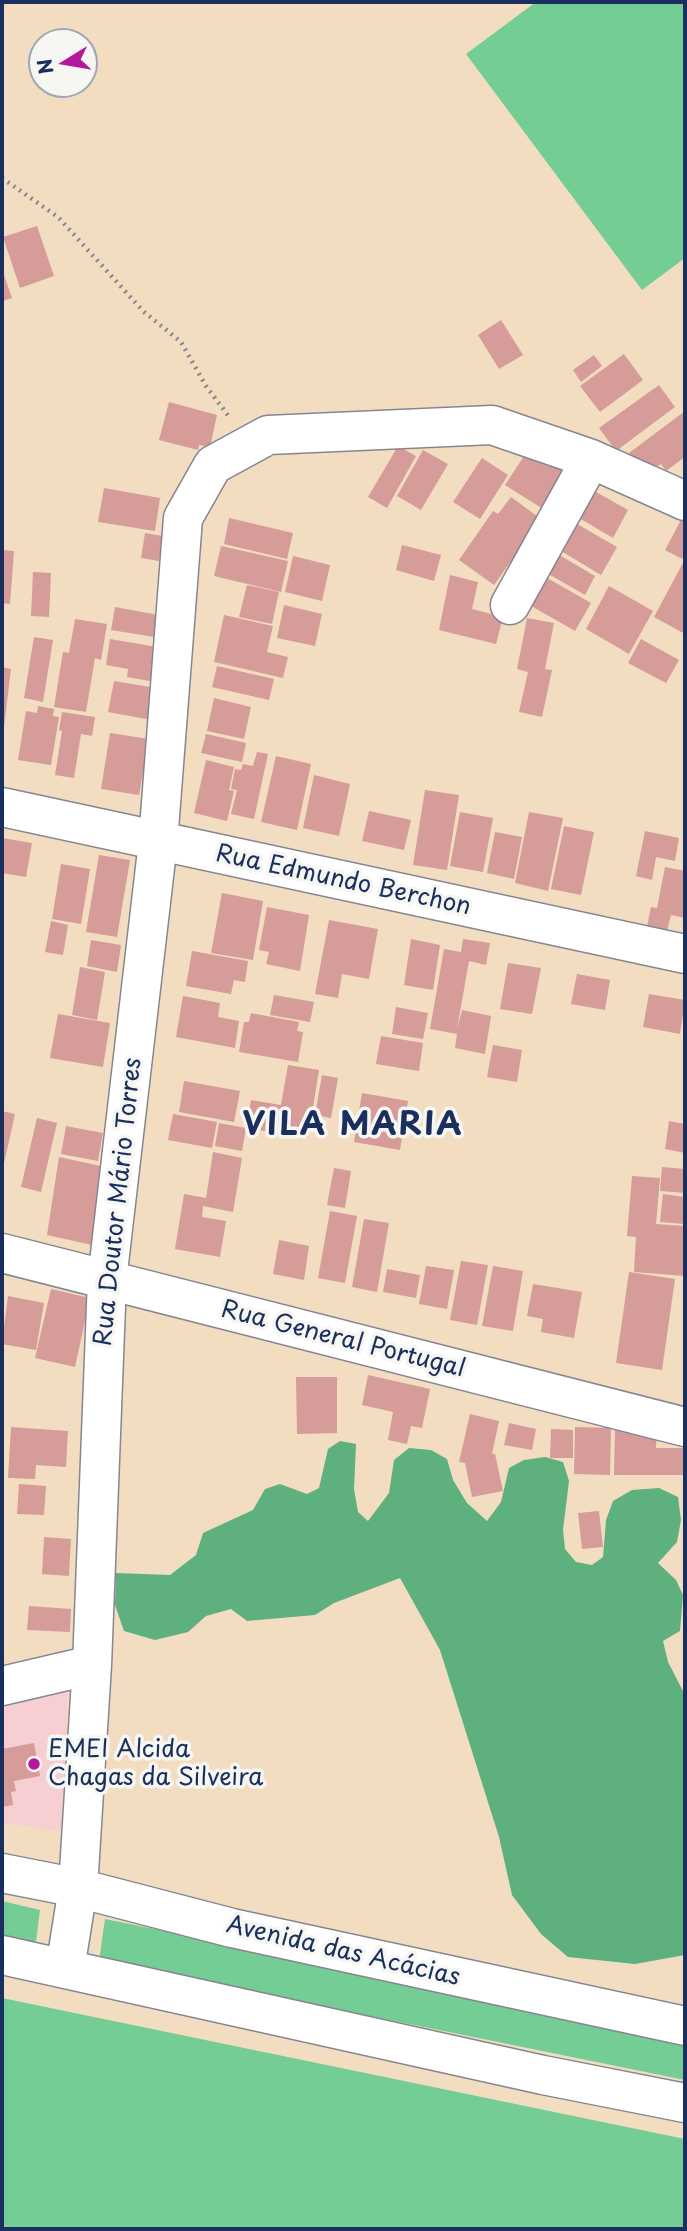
<!DOCTYPE html>
<meta charset="utf-8">
<style>
body{margin:0}
#map{position:relative;width:687px;height:2231px;overflow:hidden;background:#f2ddc1;font-family:"Playpen Sans",sans-serif}
canvas{display:block}
.frame{position:absolute;inset:0;border:4px solid #1b2f5e;pointer-events:none}
.north{position:absolute;left:28px;top:28px;width:70px;height:70px;box-sizing:border-box;background:#f6f6f2;border:2px solid #9ea6b7;border-radius:50%;rotate:259deg;font-size:19px;font-weight:700;line-height:28px;text-align:center;color:#1b2f5e}
.north::after{content:'';display:block;margin:auto;width:24px;height:32px;background:#b5179e;clip-path:polygon(50% 0,100% 100%,50% 72%,0 100%)}
</style>
<div id="map">
<canvas width="687" height="2231"></canvas>
<div class="frame"></div>
<div class="north">N</div>
</div>
<script>
const ctx = document.querySelector('canvas').getContext('2d');
ctx.lineJoin = 'round';
function paint(path, color) {
  ctx.fillStyle = color;
  ctx.fill(path, 'evenodd');
}
function shape(rows) {
  const path = new Path2D();
  for (const r of rows) {
    path.moveTo(r[0], r[1]);
    for (let i = 2; i < r.length; i += 2) path.lineTo(r[i], r[i + 1]);
  }
  return path;
}
function strokePath(path, color, width, dash) {
  ctx.strokeStyle = color;
  ctx.lineWidth = width;
  ctx.lineCap = dash ? 'butt' : 'round';
  ctx.setLineDash(dash || []);
  ctx.stroke(path);
}
function drawText(font, color, halo, rows, align = 'center') {
  ctx.font = font + ' "Playpen Sans",sans-serif';
  ctx.lineWidth = 7;
  ctx.setLineDash([]);
  ctx.textBaseline = 'middle';
  ctx.strokeStyle = halo;
  ctx.fillStyle = color;
  for (const [text, x, y, turn = 0] of rows) {
    ctx.save();
    ctx.translate(x, y);
    ctx.rotate((+turn || 0) * Math.PI / 180);
    ctx.textAlign = isNaN(turn) ? turn : align;
    if (halo) ctx.strokeText(text, 0, 0);
    ctx.fillText(text, 0, 0);
    ctx.restore();
  }
}
const built = shape([
 [68,1690,63,1832,2,1822,2,1706]
]);
const green = shape([
 [536,2,685,2,685,258,642,290,466,54],
 [2,1901,40,1910,36,1942,2,1935],
 [105,1919,685,2036,685,2080,99,1961],
 [2,1998,685,2139,685,2229,2,2229]
]);
const forest = shape([
 [340,1441,356,1444,354,1489,358,1512,368,1521,389,1493,394,1460,409,1448,431,1450,447,1459,453,1480,467,1503,487,1521,501,1502,509,1468,524,1460,545,1457,563,1462,569,1481,563,1530,565,1549,576,1562,592,1565,603,1557,606,1520,613,1501,632,1490,659,1488,678,1497,681,1520,677,1542,658,1563,676,1580,683,1595,680,1631,663,1641,668,1662,685,1695,685,1955,635,1964,568,1957,541,1934,512,1895,499,1837,440,1650,400,1578,334,1603,315,1615,247,1621,231,1609,206,1616,188,1632,155,1640,124,1631,115,1605,116,1573,170,1575,196,1555,203,1533,253,1510,265,1489,280,1484,307,1494,319,1488,328,1449]
]);
const building = shape([
 [37,226,54,276,20,288,3,237],
 [2,269,12,298,2,301],
 [501,320,523,355,499,369,478,335],
 [624,354,643,380,600,412,580,386],
 [594,355,602,366,581,382,573,370],
 [659,385,675,407,616,451,599,428],
 [169,402,217,415,210,447,199,445,198,450,159,440],
 [685,411,685,457,666,471,661,464,645,475,629,453],
 [398,446,416,456,387,508,368,497],
 [530,447,567,472,543,509,505,485],
 [423,450,448,464,421,510,397,496],
 [482,458,508,475,480,519,453,502],
 [104,488,160,498,155,531,98,522],
 [589,488,628,510,613,538,574,515],
 [511,497,541,519,494,585,459,560,493,511,498,514],
 [229,518,293,533,287,559,224,544],
 [681,520,685,522,685,552,682,559,665,550],
 [572,521,617,547,601,575,556,548],
 [145,533,163,536,159,561,141,558],
 [402,545,441,555,434,581,396,570],
 [221,546,288,561,281,592,214,576],
 [2,550,14,551,10,604,2,603],
 [556,553,595,576,585,595,545,572],
 [293,556,330,565,322,601,285,592],
 [685,559,685,634,654,617],
 [33,572,51,573,49,617,31,616],
 [450,575,478,582,472,609,503,617,496,644,439,630],
 [542,575,591,603,575,631,526,603],
 [247,585,279,592,272,624,239,617],
 [609,586,653,611,629,654,586,629],
 [284,605,322,614,315,646,277,638],
 [115,607,164,616,161,638,111,630],
 [224,615,273,626,267,652,288,657,283,678,214,662],
 [527,618,554,623,545,669,552,670,542,717,519,712,528,672,517,669],
 [75,619,107,624,101,660,95,658,86,712,54,707,63,652,69,653],
 [34,637,53,640,43,702,24,698],
 [110,639,163,648,156,682,127,677,128,669,106,665],
 [641,639,679,660,666,683,628,663],
 [217,666,274,679,269,700,212,687],
 [2,667,11,669,3,735,2,735],
 [114,681,162,689,157,721,108,712],
 [214,698,251,707,244,739,207,731],
 [38,706,54,709,53,716,59,717,51,765,18,760,26,711,37,713],
 [62,712,95,717,92,736,81,734,74,778,55,775,62,731,59,730],
 [110,733,149,739,139,795,101,789],
 [206,734,246,743,242,762,201,753],
 [257,752,268,754,254,819,231,814,237,790,231,789,235,769,241,770,243,764,253,766],
 [276,756,311,764,297,830,261,822],
 [206,760,234,767,229,790,234,791,227,821,194,813],
 [314,775,350,784,339,836,303,828],
 [425,790,459,795,447,870,413,865],
 [369,811,411,820,404,850,362,841],
 [460,812,493,818,483,872,450,866],
 [529,812,563,818,548,891,515,883],
 [564,826,594,832,581,895,551,889],
 [645,831,679,838,675,861,656,857,652,880,636,876],
 [495,832,522,837,514,879,487,873],
 [2,838,32,843,26,877,2,873],
 [99,855,130,860,117,937,86,932],
 [61,864,90,869,81,924,52,919],
 [665,867,685,871,685,918,671,915,666,935,646,931,651,907,657,908],
 [222,893,263,901,253,960,211,953],
 [267,907,309,915,300,971,266,964,269,952,259,950],
 [329,920,378,929,369,979,342,974,338,998,315,994],
 [51,921,68,925,63,955,45,952],
 [411,939,440,945,433,990,404,985],
 [463,939,490,943,486,965,469,961,457,1029,462,1010,491,1016,485,1054,455,1048,457,1034,430,1029,444,949,461,952],
 [91,940,121,945,117,972,87,966],
 [192,951,248,961,245,982,234,980,231,994,186,986],
 [508,963,541,968,532,1014,500,1009],
 [80,967,105,972,97,1020,72,1015],
 [577,974,610,980,605,1010,571,1004],
 [649,994,685,1000,680,1034,643,1027],
 [274,995,314,1002,310,1022,270,1015],
 [183,996,220,1003,218,1017,239,1021,235,1048,176,1037],
 [396,1007,428,1013,423,1039,392,1034],
 [251,1013,299,1022,297,1031,303,1032,298,1062,239,1052,244,1022,249,1022],
 [58,1014,110,1023,103,1067,50,1058],
 [381,1036,423,1043,419,1071,376,1064],
 [493,1045,522,1050,517,1082,487,1077],
 [288,1065,319,1070,308,1138,246,1128,251,1100,281,1105],
 [322,1075,338,1078,331,1118,315,1115],
 [184,1081,240,1091,234,1122,179,1112],
 [362,1093,408,1101,400,1150,354,1142],
 [2,1111,15,1114,3,1168,2,1168],
 [173,1114,217,1122,212,1148,168,1140],
 [37,1118,57,1123,41,1192,21,1187],
 [669,1121,685,1124,685,1153,665,1149],
 [219,1123,246,1128,242,1151,215,1146],
 [66,1126,103,1133,98,1161,61,1154],
 [213,1152,242,1158,233,1212,203,1206,202,1217,226,1221,220,1257,175,1249,184,1194,206,1198],
 [59,1157,105,1167,92,1245,47,1235],
 [662,1167,685,1169,685,1193,660,1191],
 [334,1168,351,1171,345,1208,327,1205],
 [632,1176,660,1178,656,1224,685,1226,685,1276,634,1272,636,1237,627,1236],
 [663,1194,685,1197,685,1224,660,1222],
 [330,1211,357,1216,345,1283,318,1278],
 [364,1219,389,1223,377,1292,352,1287],
 [279,1240,309,1246,304,1280,273,1274],
 [461,1261,488,1265,477,1325,450,1320],
 [426,1266,454,1270,447,1309,419,1304],
 [493,1266,523,1271,513,1331,482,1326],
 [387,1269,420,1275,416,1298,383,1292],
 [629,1272,675,1279,662,1370,616,1363],
 [533,1284,582,1292,574,1338,541,1332,543,1319,527,1316],
 [51,1289,90,1298,75,1367,35,1358],
 [8,1296,44,1303,36,1350,2,1344],
 [368,1375,430,1389,422,1428,411,1426,407,1444,388,1440,393,1412,362,1405],
 [296,1377,337,1377,337,1433,297,1434],
 [470,1414,499,1421,492,1454,495,1454,503,1491,472,1497,465,1463,459,1462],
 [509,1423,536,1429,532,1450,504,1445],
 [11,1427,68,1431,66,1467,36,1465,35,1479,8,1478],
 [575,1427,611,1428,610,1475,574,1474],
 [615,1428,657,1429,656,1448,685,1448,685,1475,614,1475],
 [551,1429,573,1430,573,1458,550,1458],
 [19,1484,46,1486,44,1515,17,1514],
 [599,1511,603,1547,582,1549,578,1513],
 [44,1537,71,1539,69,1576,42,1574],
 [29,1606,71,1609,70,1632,27,1630],
 [34,1743,40,1776,14,1781,16,1791,11,1792,13,1805,2,1807,2,1749]
]);
const path = shape([
 [2,178,58,217,143,311,181,342,206,386,230,418]
]);
const minor = shape([
 [510,605,591,459],
 [2,807,685,954],
 [2,1253,685,1427],
 [2,1686,92,1665],
 [2,1873,78,1888,232,1928,685,2026],
 [2,1955,543,2075,685,2103],
 [65,1969,78,1888,92,1665,107,1280,158,842,183,518,213,465,268,435,492,425,591,459,685,501]
]);
const markers = [
 [34,1764,7,"#b5179e"]
];
const streetNames = [
 ["Rua Edmundo Berchon",343,881,12],
 ["Rua Doutor Mário Torres",119,1202,-84],
 ["Rua General Portugal",343,1340,14],
 ["Avenida das Acácias",343,1952,13]
];
const poiNames = [
 ["EMEI Alcida",48,1750],
 ["Chagas da Silveira",48,1778]
];
const districtNames = [
 ["VILA MARIA",353,1126]
];
paint(built, '#f7cfd3');
paint(green, '#73cd95');
paint(forest, '#5eb07e');
paint(building, '#d59c99');
strokePath(minor, '#868690', 41);
strokePath(path, '#868690', 4.5, [2, 5]);
strokePath(minor, '#fff', 38);
for (const [x, y, r, color] of markers) {
  const dot = new Path2D();
  dot.arc(x, y, r, 0, 2 * Math.PI);
  ctx.fillStyle = color;
  ctx.fill(dot);
  strokePath(dot, '#f6f6f2', 2.5);
}
drawText('24px', '#1b2f5e', '#f6f6f2', streetNames);
drawText('24px', '#1b2f5e', '#f6f6f2', poiNames, 'left');
ctx.letterSpacing = '2px';
drawText('bold 32px', '#1b2f5e', '#f6f6f2', districtNames);
ctx.letterSpacing = '0px';
</script>
